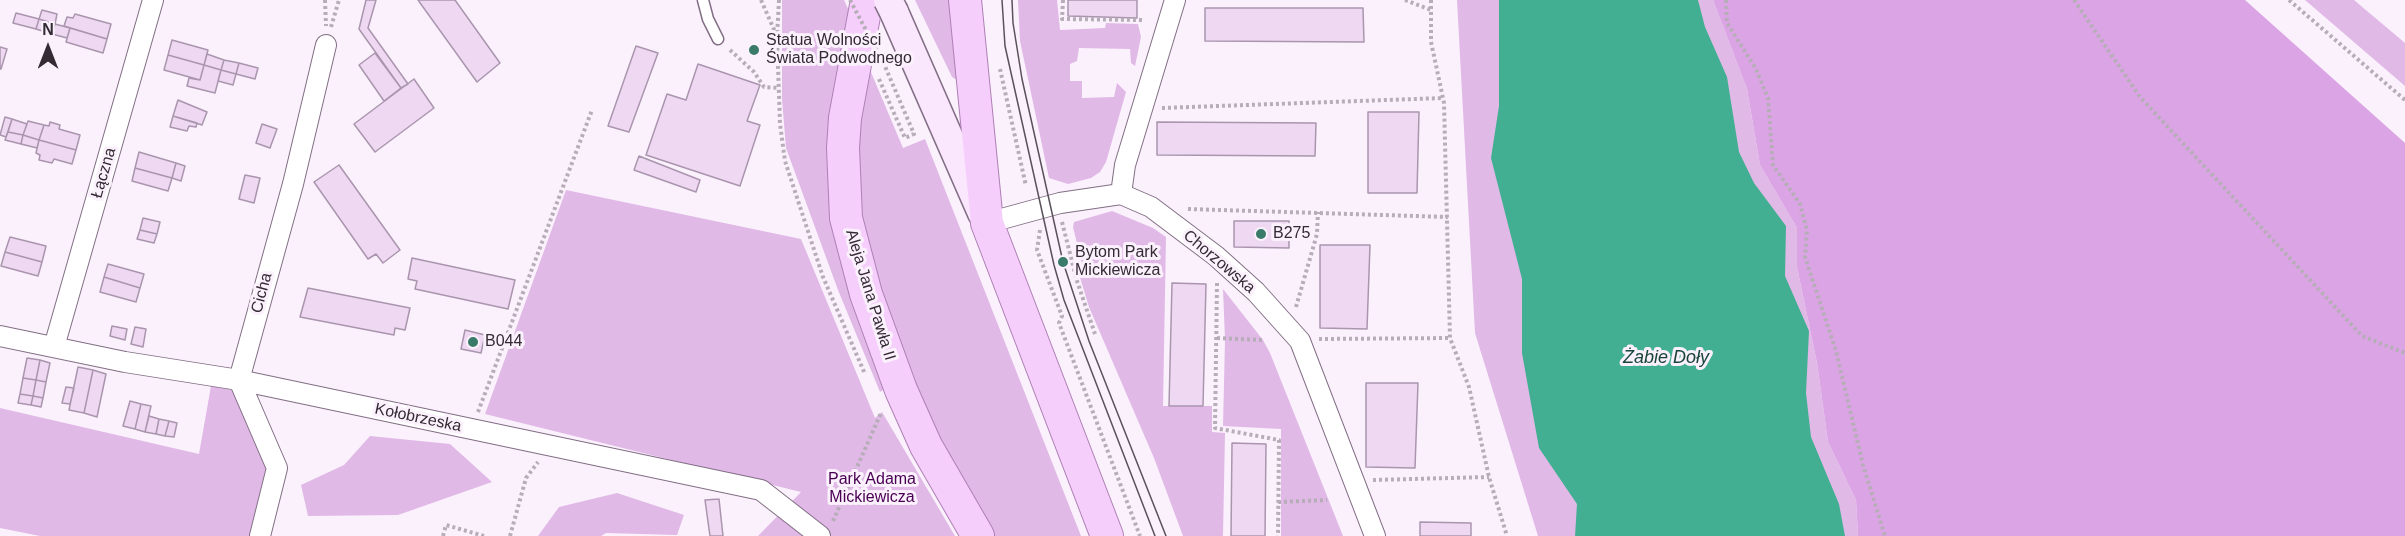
<!DOCTYPE html>
<meta charset="utf-8">
<style>
body{margin:0}
#map{position:relative;width:2405px;height:536px;overflow:hidden;background:#fbf1fc;font-family:Arial,sans-serif}
canvas{display:block}
.north{position:absolute;left:18px;top:18px;width:60px;height:60px;-webkit-text-stroke:4px #fbf1fc;paint-order:stroke;rotate:0deg;font-size:16px;font-weight:700;line-height:24px;text-align:center;color:#332a34}
.north::after{content:'';display:block;margin:auto;width:21px;height:27px;background:#332a34;clip-path:polygon(50% 0,100% 100%,50% 72%,0 100%)}
</style>
<div id="map">
<canvas width="2405" height="536"></canvas>
<div class="north">N</div>
</div>
<script>
const ctx = document.querySelector('canvas').getContext('2d');
ctx.lineJoin = 'round';
function paint(path, color) {
  ctx.fillStyle = color;
  ctx.fill(path, 'evenodd');
}
function shape(rows) {
  const path = new Path2D();
  for (const r of rows) {
    path.moveTo(r[0], r[1]);
    for (let i = 2; i < r.length; i += 2) path.lineTo(r[i], r[i + 1]);
  }
  return path;
}
function strokePath(path, color, width, dash) {
  ctx.strokeStyle = color;
  ctx.lineWidth = width;
  ctx.lineCap = dash ? 'butt' : 'round';
  ctx.setLineDash(dash || []);
  ctx.stroke(path);
}
function drawText(font, color, halo, rows, align = 'center') {
  ctx.font = font + ' Arial,sans-serif';
  ctx.lineWidth = 6;
  ctx.setLineDash([]);
  ctx.textBaseline = 'middle';
  ctx.strokeStyle = halo;
  ctx.fillStyle = color;
  for (const [text, x, y, turn = 0] of rows) {
    ctx.save();
    ctx.translate(x, y);
    ctx.rotate((+turn || 0) * Math.PI / 180);
    ctx.textAlign = isNaN(turn) ? turn : align;
    if (halo) ctx.strokeText(text, 0, 0);
    ctx.fillText(text, 0, 0);
    ctx.restore();
  }
}
const green = shape([
 [782,0,844,0,850,13,837,244,843,268,886,388,880,392,838,290,786,148,782,99],
 [915,0,951,0,957,80,952,77],
 [1018,0,1057,0,1060,30,1105,28,1106,23,1138,24,1141,37,1135,66,1131,63,1130,49,1079,48,1077,61,1070,64,1070,81,1082,81,1082,98,1114,97,1117,83,1126,92,1106,162,1100,172,1091,178,1068,184,1049,178,1020,41],
 [1457,0,1713,0,1747,89,1760,165,1797,228,1797,267,1817,363,1828,442,1856,500,1858,536,1538,536,1475,333],
 [2305,0,2354,0,2405,43,2405,86],
 [868,65,903,148,925,139,1081,536,993,536,940,445,881,298,859,212,856,140],
 [566,190,801,239,875,418,882,412,955,536,758,536,801,492,485,414],
 [1112,211,1153,228,1166,237,1163,406,1212,406,1212,432,1225,433,1223,536,1183,536,1154,458,1089,307,1078,271,1083,268,1073,227,1074,222],
 [1223,289,1263,340,1270,353,1343,536,1281,536,1281,429,1223,426,1225,340],
 [211,386,255,394,266,468,249,536,40,536,0,528,0,408,199,454],
 [370,436,450,444,492,482,398,515,308,516,301,485,344,465],
 [617,493,684,515,677,535,606,533,601,536,538,536,559,507]
]);
const forest = shape([
 [1713,0,2245,0,2405,143,2405,536,1858,536,1856,500,1828,442,1817,363,1797,267,1797,228,1760,165,1747,89]
]);
const water = shape([
 [1499,0,1698,0,1705,27,1727,77,1739,152,1754,183,1786,226,1785,276,1809,331,1806,393,1811,437,1839,504,1845,536,1575,536,1577,504,1539,448,1522,353,1522,279,1491,158,1499,106]
]);
const building = shape([
 [366,0,376,0,368,28,408,84,401,88,359,29,366,0],
 [418,0,455,0,500,63,477,82,418,0],
 [1068,0,1137,0,1137,18,1068,16,1068,0],
 [1205,8,1363,8,1364,42,1205,41,1205,8],
 [42,10,57,14,55,24,39,19,42,10],
 [16,13,39,19,36,29,13,23,16,13],
 [75,14,111,24,107,39,64,26,67,17,73,18,75,14],
 [39,19,55,24,52,34,36,29,39,19],
 [55,24,70,28,67,38,52,34,55,24],
 [70,28,107,39,103,53,66,42,70,28],
 [172,40,208,50,204,65,168,55,172,40],
 [636,46,658,53,629,132,608,126,636,46],
 [0,47,7,49,1,69,0,69,0,47],
 [375,53,401,88,384,101,359,65,375,53],
 [207,54,224,60,221,70,204,65,207,54],
 [168,55,204,65,200,80,164,70,168,55],
 [224,60,239,63,236,74,221,70,224,60],
 [239,63,258,68,255,79,236,74,239,63],
 [698,64,760,85,747,121,760,125,740,186,646,155,667,94,686,100,698,64],
 [204,65,221,70,215,93,187,86,189,78,200,80,204,65],
 [221,70,236,74,233,85,218,81,221,70],
 [414,79,434,108,375,152,354,124,414,79],
 [178,100,207,112,202,125,173,116,178,100],
 [1368,112,1419,112,1417,193,1368,193,1368,112],
 [173,116,197,123,196,127,189,126,187,131,170,127,173,116],
 [5,117,12,119,6,137,0,135,5,117],
 [12,119,27,124,23,135,8,132,12,119],
 [28,121,44,125,39,140,23,135,28,121],
 [50,122,60,125,59,129,80,135,76,150,39,140,44,125,49,126,50,122],
 [1157,122,1316,123,1315,156,1157,155,1157,122],
 [262,124,277,129,270,148,256,143,262,124],
 [8,132,23,135,21,144,5,140,8,132],
 [23,135,39,140,37,148,21,144,23,135],
 [39,140,76,150,72,164,54,159,52,163,39,160,40,155,36,153,39,140],
 [139,152,176,163,172,178,135,168,139,152],
 [639,156,700,180,696,192,634,170,639,156],
 [176,163,185,166,181,181,172,178,176,163],
 [339,165,400,250,383,263,376,254,368,259,314,182,339,165],
 [135,168,172,178,168,191,132,181,135,168],
 [245,175,260,178,254,203,239,199,245,175],
 [143,218,160,222,157,234,140,230,143,218],
 [1234,221,1289,221,1289,248,1234,247,1234,221],
 [140,230,157,234,154,243,137,239,140,230],
 [10,237,46,246,42,262,5,252,10,237],
 [1320,245,1370,245,1367,329,1320,328,1320,245],
 [5,252,42,262,38,276,1,266,5,252],
 [412,258,515,280,508,309,415,289,417,281,408,279,412,258],
 [108,264,144,274,140,288,104,277,108,264],
 [104,277,140,288,136,302,100,292,104,277],
 [1172,283,1206,284,1203,406,1169,406,1172,283],
 [308,288,410,308,405,330,395,328,394,335,300,317,308,288],
 [112,326,127,329,125,340,110,336,112,326],
 [135,327,146,329,143,347,131,344,135,327],
 [465,330,485,335,481,353,461,349,465,330],
 [27,358,40,360,36,380,23,378,27,358],
 [40,360,50,363,46,382,36,380,40,360],
 [78,367,93,370,84,413,69,410,78,367],
 [93,370,106,374,97,417,84,413,93,370],
 [23,378,36,380,33,396,20,394,23,378],
 [36,380,46,382,43,398,33,396,36,380],
 [1366,383,1418,383,1415,468,1366,467,1366,383],
 [66,387,74,388,70,404,62,403,66,387],
 [20,394,33,396,31,405,18,403,20,394],
 [33,396,43,398,41,407,31,405,33,396],
 [130,401,141,404,135,429,123,426,130,401],
 [141,404,151,406,145,432,135,429,141,404],
 [149,416,159,419,156,434,145,432,149,416],
 [159,419,169,421,165,436,156,434,159,419],
 [169,421,177,423,174,437,165,436,169,421],
 [1232,443,1266,444,1265,536,1231,536,1232,443],
 [719,499,723,536,710,536,705,500,719,499],
 [1420,522,1471,523,1471,536,1420,536,1420,522]
]);
const path = shape([
 [325,0,326,26],
 [761,0,776,34],
 [779,0,777,37,780,124,785,161,823,277,865,374],
 [1063,0,1062,19,1142,20],
 [1405,0,1431,10],
 [1431,0,1431,42,1444,103,1450,338,1469,387,1489,477,1507,536],
 [1726,0,1727,23,1756,69,1768,98,1773,165,1800,204,1807,230,1805,257,1836,351,1863,465,1885,536],
 [2074,0,2140,97,2362,336,2405,353],
 [2289,0,2405,100],
 [331,27,339,0],
 [730,50,754,72,764,87,779,88],
 [1000,69,1026,186],
 [879,79,905,138,914,134,884,64],
 [1162,108,1443,98],
 [1188,209,1448,217],
 [1062,222,1077,281,1095,334],
 [1040,230,1037,250,1062,316,1059,323,1140,536],
 [1217,283,1215,428,1279,440,1278,536],
 [1296,307,1317,234,1318,212],
 [1217,338,1263,340],
 [1319,339,1450,338],
 [478,412,592,110],
 [1373,480,1489,477],
 [1278,502,1327,500],
 [833,521,881,413],
 [443,536,446,525,484,536],
 [510,536,526,478,538,462]
]);
const service = shape([
 [703,0,708,19,718,39]
]);
const minor = shape([
 [1121,194,1125,165,1175,0],
 [987,223,1060,203,1121,194,1151,207,1216,256,1256,292,1300,341,1375,536],
 [0,336,125,362,239,380,761,490,820,536],
 [54,347,153,0],
 [260,536,277,468,239,380,293,184,326,45]
]);
const secondary = shape([
 [894,12,982,213]
]);
const primary = shape([
 [867,0,845,118,843,148,846,218,866,294,901,390,926,446,978,536],
 [965,0,987,223,1107,536]
]);
const tram = shape([
 [1002,0,1005,46,1054,265,1064,300,1155,536],
 [1012,0,1013,23,1022,79,1063,262,1089,341,1166,536]
]);
const pathBridge = shape([
 [850,0,884,64]
]);
const secondaryBridge = shape([
 [888,0,894,12]
]);
const markers = [
 [754,50,6,"#3a7a68"],
 [1261,234,6,"#3a7a68"],
 [1063,262,6,"#3a7a68"],
 [473,342,6,"#3a7a68"]
];
const poiNames = [
 ["Statua Wolności",766,41],
 ["Świata Podwodnego",766,59],
 ["B275",1273,234],
 ["Bytom Park",1075,253],
 ["Mickiewicza",1075,271],
 ["B044",485,342]
];
const streetNames = [
 ["Łączna",104,173,-74],
 ["Chorzowska",1219,262,40],
 ["Cicha",262,293,-75],
 ["Aleja Jana Pawła II",870,295,73],
 ["Kołobrzeska",418,418,12]
];
const parkNames = [
 ["Park Adama",872,480],
 ["Mickiewicza",872,498]
];
const waterNames = [
 ["Żabie Doły",1666,358]
];
paint(green, '#e0b9e7');
paint(forest, '#dba4e4');
paint(water, '#43af92');
paint(building, '#efd8f2');
strokePath(building, '#aa95ae', 1.5);
strokePath(service, '#826e85', 13);
strokePath(minor, '#826e85', 22);
strokePath(secondary, '#826e85', 31);
strokePath(primary, '#ae80b5', 34);
strokePath(path, '#b7adb8', 4, [3, 3]);
strokePath(service, '#fff', 10);
strokePath(minor, '#fff', 20);
strokePath(secondary, '#fae7fe', 28);
strokePath(primary, '#f6cefc', 32);
strokePath(tram, '#5a515b', 1.5);
strokePath(secondaryBridge, '#826e85', 31, []);
strokePath(pathBridge, '#b7adb8', 4, [3, 3]);
strokePath(secondaryBridge, '#fae7fe', 28);
for (const [x, y, r, color] of markers) {
  const dot = new Path2D();
  dot.arc(x, y, r, 0, 2 * Math.PI);
  ctx.fillStyle = color;
  ctx.fill(dot);
  strokePath(dot, '#fbf1fc', 2);
}
drawText('16px', '#332a34', '#fbf1fc', poiNames, 'left');
drawText('16px', '#332a34', '#fbf1fc', streetNames);
drawText('16px', '#480152', '#fbf1fc', parkNames);
drawText('italic 18px', '#174539', '#fbf1fc', waterNames);
</script>
